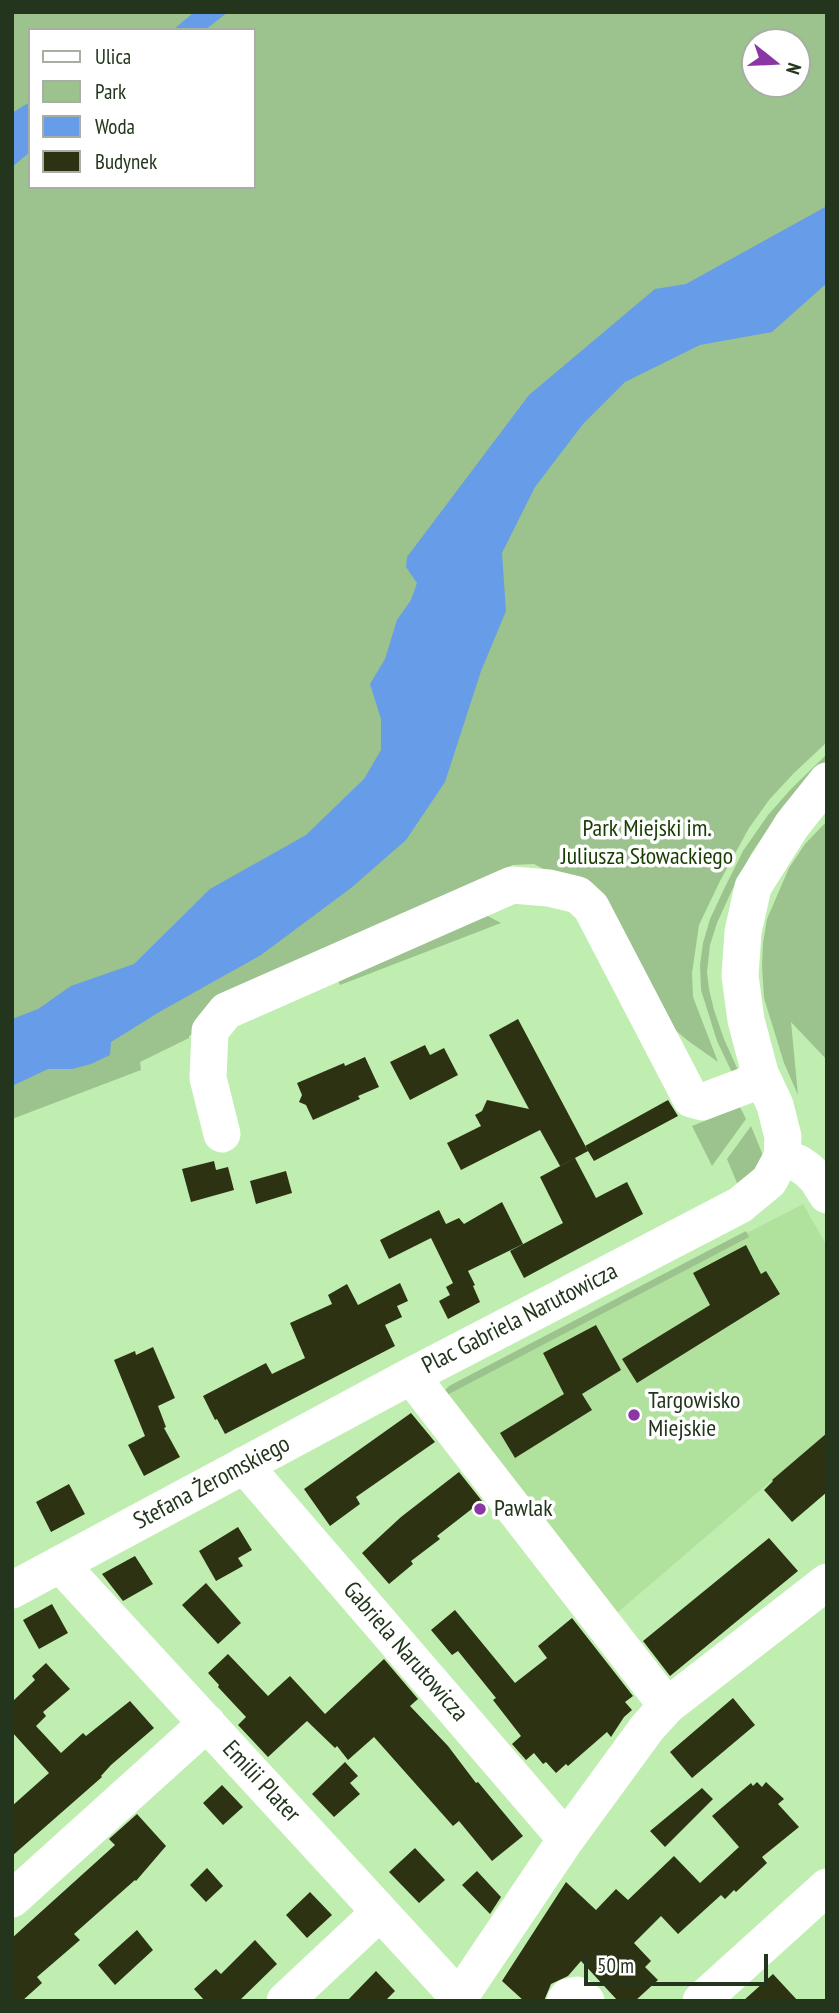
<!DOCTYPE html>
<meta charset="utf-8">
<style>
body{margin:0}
#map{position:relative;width:839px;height:2013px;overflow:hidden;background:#c0edb0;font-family:"PT Sans Narrow",sans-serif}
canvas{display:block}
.frame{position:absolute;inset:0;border:14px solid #23351c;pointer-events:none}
.legend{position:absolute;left:28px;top:28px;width:228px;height:161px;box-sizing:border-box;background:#fff;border:2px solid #a7aea4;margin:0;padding:9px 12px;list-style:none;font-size:21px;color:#23351c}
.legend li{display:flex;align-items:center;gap:14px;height:35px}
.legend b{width:35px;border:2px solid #a7aea4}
.north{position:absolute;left:741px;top:28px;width:70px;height:70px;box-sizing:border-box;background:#fff;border:2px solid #a7aea4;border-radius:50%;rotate:108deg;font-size:19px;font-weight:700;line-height:28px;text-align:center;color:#23351c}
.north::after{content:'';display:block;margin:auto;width:24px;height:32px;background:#8a36a4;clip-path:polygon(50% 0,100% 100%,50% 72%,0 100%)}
.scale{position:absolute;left:584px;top:1954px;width:184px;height:32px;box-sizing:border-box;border:4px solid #23351c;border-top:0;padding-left:9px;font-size:21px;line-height:24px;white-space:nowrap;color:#23351c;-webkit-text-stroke:5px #fff;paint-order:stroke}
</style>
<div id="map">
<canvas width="839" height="2013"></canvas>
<div class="frame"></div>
<ul class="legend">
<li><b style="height:9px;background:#fff"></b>Ulica</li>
<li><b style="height:19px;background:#9cc28e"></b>Park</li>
<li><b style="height:19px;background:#679ce8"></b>Woda</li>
<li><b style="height:19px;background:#2d3212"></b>Budynek</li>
</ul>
<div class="north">N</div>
<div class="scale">50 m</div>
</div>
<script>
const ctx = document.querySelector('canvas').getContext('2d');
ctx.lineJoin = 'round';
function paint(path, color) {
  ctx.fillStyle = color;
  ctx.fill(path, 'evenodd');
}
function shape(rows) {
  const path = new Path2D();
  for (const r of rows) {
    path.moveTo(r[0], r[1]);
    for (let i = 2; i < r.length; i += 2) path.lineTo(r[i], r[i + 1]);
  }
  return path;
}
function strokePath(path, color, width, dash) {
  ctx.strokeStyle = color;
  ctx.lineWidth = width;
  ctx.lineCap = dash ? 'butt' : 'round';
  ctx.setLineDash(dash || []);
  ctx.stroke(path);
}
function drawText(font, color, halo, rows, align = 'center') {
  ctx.font = font + ' "PT Sans Narrow",sans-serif';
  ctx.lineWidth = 7;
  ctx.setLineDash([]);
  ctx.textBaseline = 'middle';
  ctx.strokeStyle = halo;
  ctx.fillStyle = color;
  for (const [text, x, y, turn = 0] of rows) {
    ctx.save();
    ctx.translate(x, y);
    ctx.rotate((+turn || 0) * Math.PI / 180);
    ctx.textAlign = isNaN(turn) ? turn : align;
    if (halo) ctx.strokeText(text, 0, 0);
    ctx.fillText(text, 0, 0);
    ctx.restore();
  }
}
const built = shape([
 [803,1204,827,1246,827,1433,603,1625,428,1398]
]);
const green = shape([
 [12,12,827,12,827,742,793,774,769,800,749,828,720,881,699,925,692,973,693,997,718,1062,687,1040,655,1013,575,886,534,864,513,865,492,874,189,1036,189,1038,140,1062,141,1070,12,1119],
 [30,30,254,30,254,187,30,187],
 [755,42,797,42,797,84,755,84],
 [827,754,827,762,784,805,751,854,732,890,717,923,710,945,707,972,709,989,714,1010,724,1039,742,1079,736,1081,717,1041,701,990,700,965,703,943,710,919,725,887,743,851,768,815,791,789],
 [827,821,827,1060,791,1022,798,1095,784,1063,764,998,762,966,763,943,767,919,789,868,805,844],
 [484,914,501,923,340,985,334,973],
 [740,1107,746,1119,712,1166,692,1126],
 [751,1126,764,1158,761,1166,737,1183,727,1159],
 [746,1231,749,1237,447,1395,444,1392,449,1386]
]);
const water = shape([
 [194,12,228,12,205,30,173,30],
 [30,102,30,152,12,167,12,113],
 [827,206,827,283,772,332,700,345,625,382,583,424,535,487,502,553,506,611,481,671,445,782,406,840,351,888,261,955,161,1011,111,1042,110,1055,91,1064,72,1069,48,1069,12,1086,12,1019,38,1009,71,986,134,964,210,889,306,835,364,779,381,750,381,719,370,684,385,659,397,620,411,600,417,583,406,567,407,557,529,395,655,289,686,284]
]);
const building = shape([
 [518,1019,588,1151,560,1166,540,1130,461,1170,447,1143,481,1126,475,1115,482,1111,487,1100,529,1109,489,1035],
 [425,1045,430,1055,444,1048,458,1075,410,1100,390,1062],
 [365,1057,379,1087,358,1096,360,1099,313,1120,306,1105,299,1102,302,1095,297,1083,344,1063,345,1066],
 [668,1100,678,1116,594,1161,585,1146],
 [575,1158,596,1198,627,1182,643,1214,524,1278,510,1251,563,1223,540,1177],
 [214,1161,216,1170,228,1167,234,1190,191,1202,182,1169],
 [286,1171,292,1193,256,1204,250,1181],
 [502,1202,523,1244,468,1271,475,1285,473,1286,480,1302,448,1319,439,1301,450,1295,446,1287,453,1283,431,1238,389,1259,380,1240,439,1210,446,1224,459,1218,464,1224],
 [746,1245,761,1274,766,1271,780,1294,637,1383,622,1359,710,1305,693,1273],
 [400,1283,408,1301,397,1306,402,1317,385,1325,395,1346,225,1434,217,1419,215,1420,203,1396,266,1363,272,1374,305,1358,290,1323,332,1304,328,1295,347,1284,358,1305],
 [596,1325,621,1370,582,1394,592,1410,515,1458,500,1433,564,1394,543,1353],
 [153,1347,175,1398,158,1406,166,1427,164,1428,180,1457,144,1476,128,1445,145,1436,114,1360,135,1351,136,1355],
 [411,1413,435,1442,356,1497,360,1504,330,1526,304,1489],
 [827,1433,827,1492,792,1522,764,1490,773,1481,772,1480],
 [459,1472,482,1501,437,1536,440,1539,411,1561,413,1564,389,1584,362,1553,401,1517],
 [69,1484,85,1514,51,1532,36,1502],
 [238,1527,252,1550,238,1558,243,1566,216,1581,199,1551],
 [769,1538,798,1571,670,1676,643,1641],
 [135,1556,153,1584,123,1601,102,1574],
 [206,1583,241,1623,218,1644,182,1605],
 [52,1604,68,1633,39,1649,23,1620],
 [455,1610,515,1683,547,1658,538,1646,572,1618,633,1696,625,1702,632,1710,624,1717,611,1737,607,1732,568,1766,566,1764,556,1773,546,1762,543,1764,534,1753,526,1760,512,1744,521,1736,493,1700,496,1698,458,1651,452,1655,431,1630],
 [228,1654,268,1696,290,1676,325,1714,384,1659,418,1699,410,1706,448,1746,476,1783,478,1782,523,1836,492,1861,459,1821,453,1826,374,1737,348,1760,337,1746,335,1748,307,1721,268,1757,238,1725,246,1717,218,1687,219,1685,208,1673],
 [46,1663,70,1689,43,1712,46,1716,36,1726,61,1753,83,1733,86,1736,130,1701,154,1728,111,1765,101,1776,102,1777,12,1856,12,1806,49,1773,12,1732,12,1702,35,1680,32,1676],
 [733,1698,755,1725,692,1778,670,1752],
 [345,1762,358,1776,350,1783,360,1794,334,1817,312,1794],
 [757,1782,762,1787,766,1782,784,1799,778,1804,799,1827,762,1857,767,1863,736,1892,734,1890,725,1899,721,1895,678,1934,661,1916,634,1943,651,1961,645,1967,658,1980,635,2001,618,2001,581,1961,568,1976,551,1984,544,2001,524,2001,502,1981,566,1882,596,1910,616,1889,628,1900,674,1856,700,1883,739,1847,712,1816,751,1783,753,1786],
 [222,1785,243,1807,223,1825,203,1803],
 [702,1788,713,1799,665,1847,650,1831],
 [137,1814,166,1846,136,1881,135,1880,74,1934,80,1940,37,1977,42,1983,22,2001,12,2001,12,1938,115,1845,109,1839],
 [415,1848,445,1880,419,1903,389,1872],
 [207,1868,223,1886,206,1902,190,1885],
 [477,1871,501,1897,490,1914,462,1885],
 [310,1892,332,1915,307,1938,286,1915],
 [137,1930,153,1950,115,1985,98,1965],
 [255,1940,277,1964,239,2001,205,2001,194,1989,216,1969,221,1974],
 [376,1971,395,1991,385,2001,347,2001],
 [773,1974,798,2001,743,2001]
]);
const minor = shape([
 [222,1134,208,1078,210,1031,226,1011,512,885,549,888,578,895,591,907,691,1099,702,1102,763,1079],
 [782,1157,798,1163,808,1170,817,1179,827,1195],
 [411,1376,667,1706],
 [244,1465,566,1839],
 [60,1564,462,2001],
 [12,1590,411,1376,740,1205,769,1181,782,1157,783,1137,775,1105,760,1073,746,1020,740,976,743,932,753,887,792,825,827,781],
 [12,1899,207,1723],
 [459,1998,566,1839,647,1728,667,1706,827,1582],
 [285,2001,380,1912],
 [565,2001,568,1997,577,1995,586,2001],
 [701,2001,827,1887]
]);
const markers = [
 [634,1415,7,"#8a36a4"],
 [480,1509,7,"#8a36a4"]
];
const parkNames = [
 ["Park Miejski im.",647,829],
 ["Juliusza Słowackiego",647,857]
];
const streetNames = [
 ["Plac Gabriela Narutowicza",520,1319,-27],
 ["Stefana Żeromskiego",212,1483,-28],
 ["Gabriela Narutowicza",405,1652,49],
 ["Emilii Plater",261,1782,47]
];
const poiNames = [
 ["Targowisko",648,1401],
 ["Miejskie",648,1429],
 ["Pawlak",494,1509]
];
paint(built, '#b0e29e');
paint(green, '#9cc28e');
paint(water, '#679ce8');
paint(building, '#2d3212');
strokePath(minor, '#fff', 37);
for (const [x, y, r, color] of markers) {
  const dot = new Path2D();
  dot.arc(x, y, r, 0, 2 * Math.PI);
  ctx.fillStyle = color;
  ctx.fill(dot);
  strokePath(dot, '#fff', 2.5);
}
drawText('24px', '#173d03', '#fff', parkNames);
drawText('24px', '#23351c', '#fff', streetNames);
drawText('24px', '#23351c', '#fff', poiNames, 'left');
</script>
